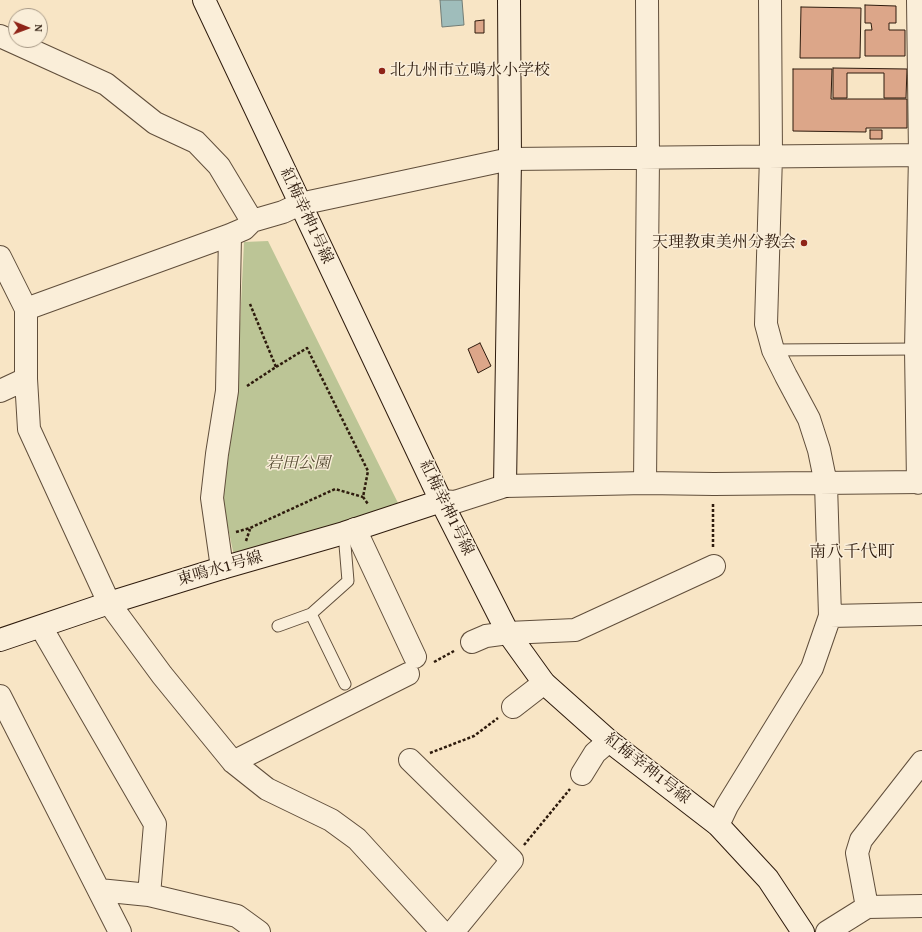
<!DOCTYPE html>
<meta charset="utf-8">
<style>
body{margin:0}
#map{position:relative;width:922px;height:932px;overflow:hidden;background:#f8e5c5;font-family:"Gentium Book Plus",serif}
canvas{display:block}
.north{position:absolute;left:8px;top:8px;width:40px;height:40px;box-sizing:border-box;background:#faeed9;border:1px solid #a89a87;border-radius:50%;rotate:91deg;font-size:11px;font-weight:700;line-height:16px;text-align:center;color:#2e1b0d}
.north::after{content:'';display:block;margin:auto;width:14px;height:18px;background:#8f2418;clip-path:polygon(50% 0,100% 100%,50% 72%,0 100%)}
</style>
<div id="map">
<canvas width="922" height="932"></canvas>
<div class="north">N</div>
</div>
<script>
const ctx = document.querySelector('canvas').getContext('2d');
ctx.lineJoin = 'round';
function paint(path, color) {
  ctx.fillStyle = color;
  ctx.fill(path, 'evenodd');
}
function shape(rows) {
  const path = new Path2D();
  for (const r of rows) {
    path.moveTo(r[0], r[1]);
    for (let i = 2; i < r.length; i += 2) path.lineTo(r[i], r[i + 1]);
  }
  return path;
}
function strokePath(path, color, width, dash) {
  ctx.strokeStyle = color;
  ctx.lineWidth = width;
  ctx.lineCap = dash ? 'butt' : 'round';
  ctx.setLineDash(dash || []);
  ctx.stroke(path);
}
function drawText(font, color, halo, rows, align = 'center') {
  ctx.font = font + ' "Gentium Book Plus","Noto Serif JP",serif';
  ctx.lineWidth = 3;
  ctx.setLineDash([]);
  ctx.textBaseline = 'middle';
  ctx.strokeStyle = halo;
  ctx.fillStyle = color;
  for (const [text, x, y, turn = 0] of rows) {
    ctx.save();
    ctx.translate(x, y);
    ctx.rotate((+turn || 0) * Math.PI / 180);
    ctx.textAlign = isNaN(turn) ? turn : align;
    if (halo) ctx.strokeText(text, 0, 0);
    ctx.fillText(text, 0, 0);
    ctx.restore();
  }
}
const green = shape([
 [268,241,400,507,234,556,223,504,226,472,236,406,244,242]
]);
const water = shape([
 [440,0,462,0,464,25,442,27,440,0]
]);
const building = shape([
 [865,5,896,6,896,23,889,23,889,30,905,30,905,56,865,56,865,30,872,30,871,23,865,23,865,5],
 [801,7,861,8,860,58,800,58,801,7],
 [484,20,484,33,475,33,475,21,484,20],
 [833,68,907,69,906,98,884,98,884,73,847,73,847,98,833,98,833,68],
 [793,69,832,69,831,99,907,99,907,128,866,128,866,132,793,131,793,69],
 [870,130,882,130,882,139,870,139,870,130],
 [480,343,491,366,478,373,468,349,480,343]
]);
const path = shape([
 [276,367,307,348,368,471,363,497,368,504],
 [247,386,276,367,250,304],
 [713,504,713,547],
 [236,532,250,528,335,489,363,497],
 [246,541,250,529],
 [434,662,454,651],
 [430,753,474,736,498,718],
 [524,845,570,789]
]);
const lane = shape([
 [773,350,916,349],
 [311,614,345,684],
 [278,626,311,614,348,581,344,533]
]);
const street = shape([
 [918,0,920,155,916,349,918,483],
 [0,36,106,84,155,123,196,142,219,166,252,221],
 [0,257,26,309,26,379,29,429,109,603,162,675,233,762,267,789,331,820,357,839,442,932],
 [26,309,230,235,244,229,252,221,283,212,300,204,510,159,922,155],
 [0,391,26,379],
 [645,483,648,157,647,0],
 [441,501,455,502,505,486,645,483,714,484,922,482],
 [355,529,415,657],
 [222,568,212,498,217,454,227,391,230,235],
 [830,616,922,614],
 [41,627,155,824,149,895],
 [472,642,486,636,508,633,575,630,714,566],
 [0,696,120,932],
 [513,707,544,683],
 [410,760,512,860,453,932],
 [233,762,408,674],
 [582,774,595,753,609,741],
 [718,825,727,806,812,668,830,616,826,484,819,450,809,419,786,376,773,350,766,324,771,156,770,0],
 [99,890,149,895,237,916,259,932],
 [867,907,857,853,861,840,922,762],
 [827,932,867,907,922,906]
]);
const secondary = shape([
 [204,0,441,501,508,633,544,683,609,741,718,825,768,879,803,932],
 [505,486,510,159,509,0],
 [0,640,109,603,222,568,344,533,441,501]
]);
const markers = [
 [382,71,4,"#8f2418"],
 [804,243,4,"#8f2418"]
];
const poiNames = [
 ["北九州市立鳴水小学校",390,71],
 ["天理教東美州分教会",796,243,"right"]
];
const streetNames = [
 ["紅梅幸神1号線",306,216,65],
 ["紅梅幸神1号線",446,508,64],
 ["東鳴水1号線",220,569,-16],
 ["紅梅幸神1号線",647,769,38]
];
const parkNames = [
 ["岩田公園",298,464]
];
const neighbourhoodNames = [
 ["南八千代町",852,553]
];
paint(green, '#bcc596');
paint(water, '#9fbdbb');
strokePath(water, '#727c75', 1);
paint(building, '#dca689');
strokePath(building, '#2e1b0d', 1);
strokePath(lane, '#604e3b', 13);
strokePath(street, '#604e3b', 24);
strokePath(secondary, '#2e1b0d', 24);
strokePath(path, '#2e1b0d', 2.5, [3, 2]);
strokePath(lane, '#faeed9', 11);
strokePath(street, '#faeed9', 22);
strokePath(secondary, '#faeed9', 22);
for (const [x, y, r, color] of markers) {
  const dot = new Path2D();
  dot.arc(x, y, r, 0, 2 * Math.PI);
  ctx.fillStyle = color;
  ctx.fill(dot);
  strokePath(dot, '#faeed9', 1.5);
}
drawText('16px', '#2e1b0d', '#faeed9', poiNames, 'left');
drawText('16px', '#2e1b0d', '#faeed9', streetNames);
drawText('italic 16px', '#594e36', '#faeed9', parkNames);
drawText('17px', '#2e1b0d', '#faeed9', neighbourhoodNames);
</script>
